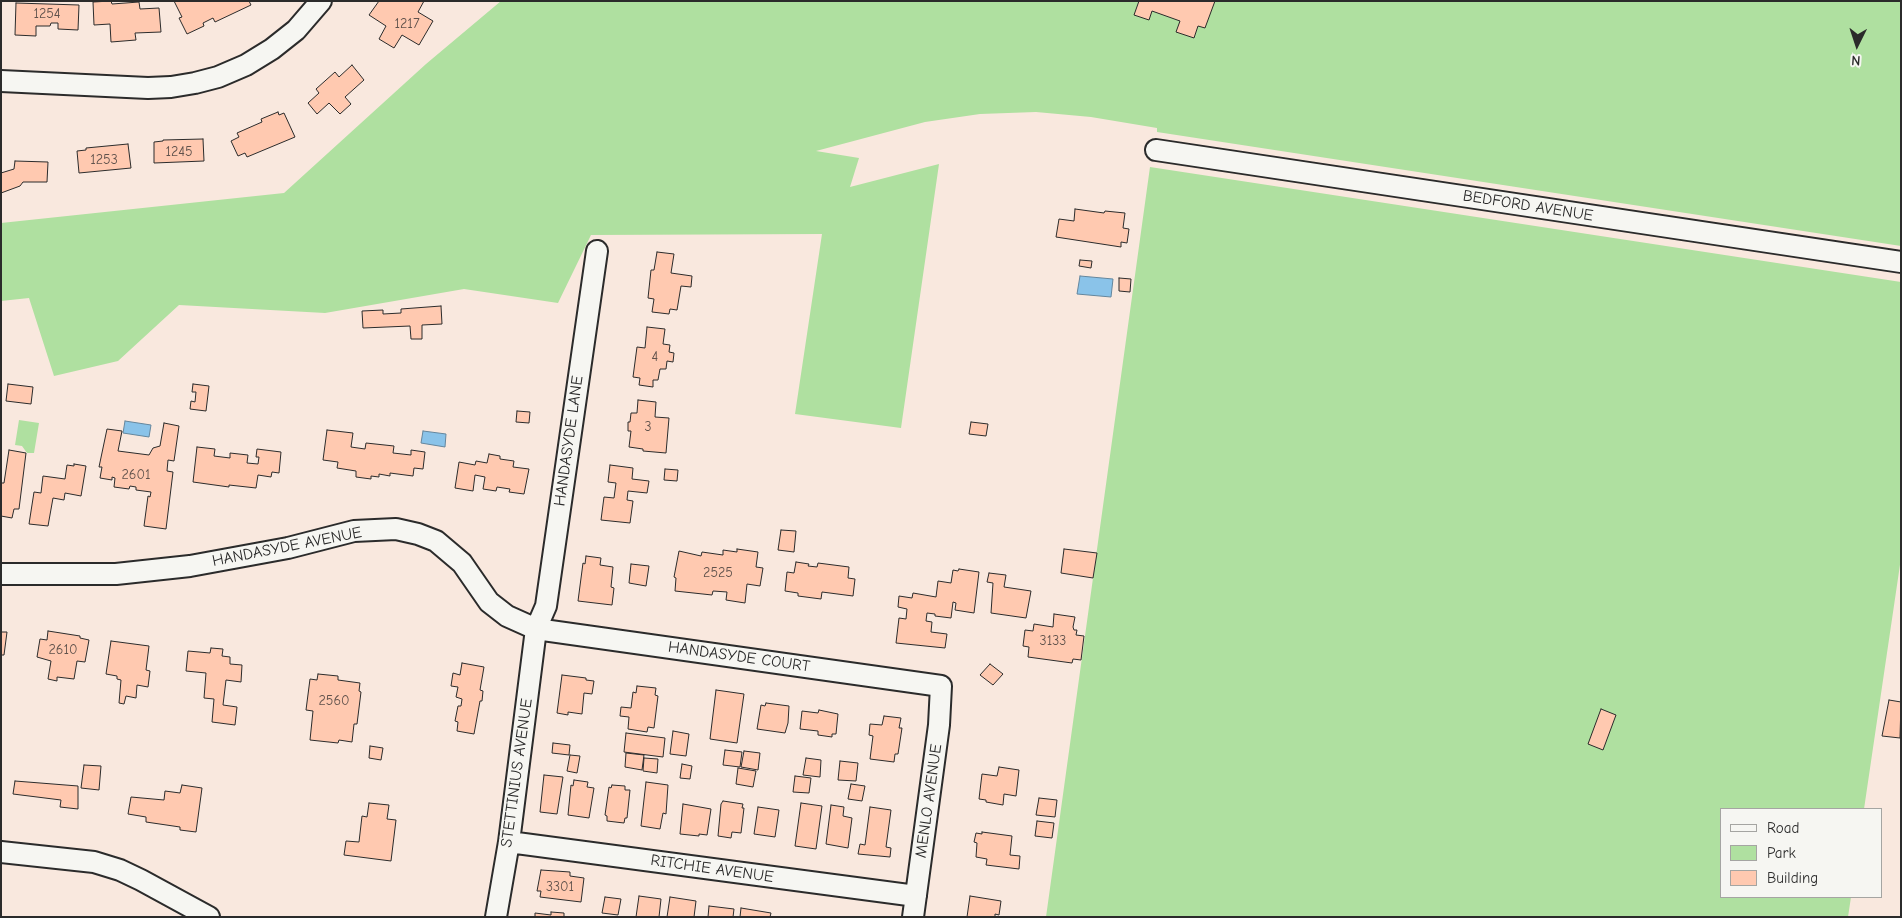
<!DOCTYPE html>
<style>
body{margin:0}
#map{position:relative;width:1902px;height:918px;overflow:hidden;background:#f9e8de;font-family:"Comic Neue",sans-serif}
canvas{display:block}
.frame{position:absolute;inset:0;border:2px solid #2b2b2b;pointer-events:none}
.legend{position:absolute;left:1720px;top:808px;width:162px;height:90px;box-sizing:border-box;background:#f6f6f2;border:1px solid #a5a5a2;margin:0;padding:6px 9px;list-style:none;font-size:15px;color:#2b2b2b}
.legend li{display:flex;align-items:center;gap:10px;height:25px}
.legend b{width:25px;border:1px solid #a5a5a2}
.north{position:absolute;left:1832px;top:20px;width:50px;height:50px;-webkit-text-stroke:4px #f6f6f2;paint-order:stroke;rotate:184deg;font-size:14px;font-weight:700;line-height:20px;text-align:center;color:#2b2b2b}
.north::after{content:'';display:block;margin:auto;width:18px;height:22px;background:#2b2b2b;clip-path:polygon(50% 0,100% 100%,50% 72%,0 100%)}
</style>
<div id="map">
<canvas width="1902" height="918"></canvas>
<div class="frame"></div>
<ul class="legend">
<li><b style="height:6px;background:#f6f6f2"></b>Road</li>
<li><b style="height:14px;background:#afe0a0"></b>Park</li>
<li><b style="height:14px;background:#ffc9b0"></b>Building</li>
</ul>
<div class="north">N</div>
</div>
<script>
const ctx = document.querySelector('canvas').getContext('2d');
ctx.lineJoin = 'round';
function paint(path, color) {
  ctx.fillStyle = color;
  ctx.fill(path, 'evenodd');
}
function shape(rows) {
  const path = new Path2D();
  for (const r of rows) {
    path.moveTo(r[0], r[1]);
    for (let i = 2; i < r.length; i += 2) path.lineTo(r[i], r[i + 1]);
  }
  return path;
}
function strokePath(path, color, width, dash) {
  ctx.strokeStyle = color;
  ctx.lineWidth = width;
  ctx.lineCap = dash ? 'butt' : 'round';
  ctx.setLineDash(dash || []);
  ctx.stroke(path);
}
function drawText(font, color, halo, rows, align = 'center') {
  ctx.font = font + ' "Comic Neue",sans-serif';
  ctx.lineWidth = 4;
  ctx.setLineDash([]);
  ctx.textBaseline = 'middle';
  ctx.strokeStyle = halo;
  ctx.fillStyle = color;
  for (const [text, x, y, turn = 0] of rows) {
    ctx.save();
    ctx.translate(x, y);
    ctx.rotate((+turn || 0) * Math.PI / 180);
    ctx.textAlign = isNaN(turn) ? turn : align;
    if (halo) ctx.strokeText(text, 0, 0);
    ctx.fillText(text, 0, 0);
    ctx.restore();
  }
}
const green = shape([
 [501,1,1901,1,1901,246,1157,132,1157,128,1091,117,1036,112,980,114,925,122,816,151,859,158,850,187,939,164,901,428,795,414,822,234,591,235,558,303,464,289,325,313,179,305,118,361,54,376,29,298,1,301,1,223,284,193,426,64],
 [1150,167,1901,282,1901,558,1864,809,1721,809,1721,897,1851,897,1848,917,1046,917],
 [19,420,39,423,34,453,27,453,22,446,15,445]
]);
const water = shape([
 [1080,276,1113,279,1111,297,1077,294,1080,276],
 [125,421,151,425,149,437,123,433,125,421],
 [423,431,446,434,445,447,421,443,423,431]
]);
const building = shape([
 [111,1,112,4,139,2,140,9,159,8,161,32,135,33,136,40,111,42,110,24,94,25,93,2,111,1],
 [174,1,249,1,251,5,215,22,213,18,203,23,204,26,187,34,179,18,182,17,174,1],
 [379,1,424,1,418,12,433,21,419,45,402,35,394,48,379,39,386,26,369,15,379,1],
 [1139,1,1215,1,1205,28,1198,26,1194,38,1176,32,1180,21,1152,11,1149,20,1134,15,1139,1],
 [16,3,79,5,78,30,58,29,58,23,51,23,50,26,36,26,36,36,15,35,16,3],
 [352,65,364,80,345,97,351,104,340,114,329,103,317,114,308,103,319,93,316,89,335,72,339,77,352,65],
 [278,112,279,115,284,113,295,137,247,157,245,153,238,156,231,141,239,137,237,133,262,122,261,119,278,112],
 [203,139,204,161,154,163,154,142,163,141,163,140,203,139],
 [128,144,131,168,79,173,77,151,86,150,86,148,128,144],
 [15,161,48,162,47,182,23,182,20,186,1,193,1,173,14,169,15,161],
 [1075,209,1104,213,1105,211,1125,213,1123,228,1129,229,1127,243,1121,242,1121,247,1056,237,1059,219,1074,221,1075,209],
 [657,252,674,254,671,273,692,276,691,287,681,286,677,310,670,309,669,314,652,312,654,299,648,298,651,270,654,270,657,252],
 [1080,260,1092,261,1091,268,1079,266,1080,260],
 [1119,278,1131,279,1130,292,1119,291,1119,278],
 [441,306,442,324,422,325,422,339,411,339,410,326,363,328,362,311,383,310,383,314,401,313,401,309,441,306],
 [647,327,665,329,663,344,670,345,669,352,674,353,673,362,667,361,666,369,660,369,658,380,653,380,653,387,639,385,640,378,633,377,637,347,645,348,647,327],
 [8,384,33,387,31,404,6,401,8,384],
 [193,384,209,386,206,411,190,409,191,401,195,402,196,392,192,392,193,384],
 [638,400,656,402,655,417,669,418,666,453,643,451,643,449,629,447,631,431,628,431,628,422,630,422,631,413,637,413,638,400],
 [517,411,530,412,529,423,516,422,517,411],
 [971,422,988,424,986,436,969,434,971,422],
 [164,423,179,426,174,461,168,460,167,471,173,472,166,529,144,526,148,496,150,497,151,492,136,490,136,487,130,486,129,489,114,487,115,478,112,477,112,480,100,478,102,467,99,467,107,429,122,431,118,451,149,455,153,448,160,446,164,423],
 [327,430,353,433,351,447,365,449,366,443,394,446,393,453,411,455,411,450,425,452,423,469,414,468,413,476,390,473,390,476,379,474,379,477,371,476,371,479,356,477,356,471,337,468,338,462,323,460,327,430],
 [197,447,215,449,214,456,230,458,230,453,248,455,247,463,258,464,259,457,256,457,257,449,281,452,279,473,272,472,271,477,258,475,256,488,229,485,229,487,193,482,197,447],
 [9,450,26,453,19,509,14,509,12,518,1,516,1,483,4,483,9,450],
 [489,454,500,456,500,459,514,461,513,467,529,469,524,494,509,492,510,489,497,487,496,491,483,489,485,477,475,475,473,491,455,488,459,462,475,465,476,461,487,463,489,454],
 [74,464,86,466,81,496,65,493,64,500,53,498,48,526,29,524,34,492,41,493,43,476,65,479,67,465,74,466,74,464],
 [610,465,633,468,632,479,649,481,647,493,628,491,627,500,633,501,630,523,601,520,604,497,614,498,616,483,608,482,610,465],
 [665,469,678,470,677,481,664,480,665,469],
 [781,530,796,531,794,552,778,550,781,530],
 [737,549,758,552,756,567,763,568,760,586,747,584,745,603,726,600,727,592,713,591,712,595,675,591,676,578,674,577,679,551,701,556,702,552,723,555,723,550,737,552,737,549],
 [1064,549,1097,553,1093,578,1061,573,1064,549],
 [586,556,601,558,600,565,613,567,611,587,614,588,612,605,578,601,583,563,585,564,586,556],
 [796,562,809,564,808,566,817,567,818,563,849,567,848,578,855,579,853,596,822,592,821,599,798,596,798,593,785,591,787,572,794,573,796,562],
 [631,564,649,566,646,586,629,583,631,564],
 [959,569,979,572,974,613,955,610,956,603,953,602,951,618,935,616,935,614,927,613,926,621,932,622,931,632,947,634,945,648,896,643,899,618,906,619,907,609,898,607,899,596,912,598,913,593,936,597,938,581,951,583,953,570,958,571,959,569],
 [989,573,1006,575,1004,587,1031,591,1026,618,991,613,993,583,987,582,989,573],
 [1054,614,1075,617,1073,627,1074,630,1077,630,1076,635,1084,636,1081,660,1073,659,1072,663,1028,657,1029,647,1023,646,1025,630,1033,631,1034,624,1053,627,1054,614],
 [48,631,80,636,80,638,89,640,85,662,77,661,74,679,57,677,57,681,48,679,51,661,37,657,40,639,47,640,48,631],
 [1,632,7,632,4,655,1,655,1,632],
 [111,641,149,646,146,670,150,671,148,687,137,685,136,698,126,696,124,704,119,703,121,680,117,679,117,676,106,674,111,641],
 [211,648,223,649,222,656,230,657,230,664,242,665,241,682,226,680,223,705,237,707,235,725,212,722,214,699,204,698,206,673,186,671,188,651,210,653,211,648],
 [462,663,484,667,480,690,483,691,482,701,480,701,474,734,457,731,458,722,455,721,458,706,461,706,462,699,456,697,458,687,451,686,453,673,460,675,462,663],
 [990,664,1003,674,993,685,980,675,990,664],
 [318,674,338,676,338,680,360,683,359,691,361,692,357,724,354,724,352,742,339,740,338,743,310,740,313,711,306,710,310,679,317,680,318,674],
 [562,675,586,678,586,680,594,681,592,694,584,693,582,714,568,712,568,715,557,713,562,675],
 [637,686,656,688,655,695,658,696,654,728,648,727,647,732,628,729,629,717,620,716,621,707,631,708,633,692,636,693,637,686],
 [716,690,744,694,737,743,710,739,716,690],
 [1889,700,1901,702,1900,738,1882,736,1889,700],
 [766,703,789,706,788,723,785,733,757,729,761,705,765,706,766,703],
 [1601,709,1616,715,1603,750,1588,744,1601,709],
 [819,710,838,714,836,734,832,734,832,737,818,735,818,731,800,729,802,711,818,713,819,710],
 [884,716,901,718,899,728,902,728,898,754,895,754,894,762,870,759,873,736,869,735,870,724,882,725,884,716],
 [673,731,689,734,686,756,670,754,673,731],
 [626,733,665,738,663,757,624,752,626,733],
 [553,743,570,745,569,755,552,753,553,743],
 [370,746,383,748,381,760,369,758,370,746],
 [725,750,742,752,740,767,723,765,725,750],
 [744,751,760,753,758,770,741,767,744,751],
 [626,753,644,755,642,770,625,767,626,753],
 [570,755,580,756,577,773,567,771,570,755],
 [644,758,658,759,657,773,643,771,644,758],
 [806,758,821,760,820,777,803,775,806,758],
 [840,761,858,763,856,781,838,780,840,761],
 [682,764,692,766,690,779,680,778,682,764],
 [84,765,101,766,99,790,81,788,84,765],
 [999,767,1019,770,1016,796,1004,794,1003,805,986,802,986,800,979,799,982,774,997,776,999,767],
 [738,768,756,771,753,787,736,784,738,768],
 [544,775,563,777,557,814,540,812,544,775],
 [795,776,811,778,809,793,793,792,795,776],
 [574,780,588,782,587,787,594,788,589,818,568,815,571,785,573,786,574,780],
 [15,781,78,786,78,809,60,807,61,800,13,794,15,781],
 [646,782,668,785,666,814,663,813,660,829,641,826,646,782],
 [851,784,865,786,862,801,848,799,851,784],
 [182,785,202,788,196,832,180,830,180,827,146,822,146,817,128,814,131,797,164,800,165,791,180,793,182,785],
 [612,785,625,786,625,790,630,790,627,818,625,818,624,823,607,821,607,816,605,815,609,787,611,788,612,785],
 [1039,798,1057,800,1055,817,1036,815,1039,798],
 [723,801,743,804,742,808,744,808,741,833,732,832,731,838,718,836,721,804,723,801],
 [369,803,389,805,387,819,396,820,391,861,344,855,346,841,359,842,362,816,367,817,369,803],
 [801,803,822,806,816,849,795,846,801,803],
 [683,804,711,809,707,835,699,834,699,836,680,834,683,804],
 [831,805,844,807,843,816,852,818,848,848,826,844,831,805],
 [758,807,779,810,775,837,754,834,758,807],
 [870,807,891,810,886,847,891,848,890,857,858,854,860,844,865,845,870,807],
 [1037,821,1054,823,1052,838,1035,836,1037,821],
 [982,832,1012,836,1010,855,1020,856,1019,869,986,865,987,859,976,857,977,843,974,842,976,833,982,834,982,832],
 [541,870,570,872,570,876,584,878,581,902,540,897,541,891,537,891,541,870],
 [639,896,661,899,659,917,636,917,639,896],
 [970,896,1001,901,999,915,995,914,995,917,967,917,970,896],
 [605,897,621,899,618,915,602,913,605,897],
 [670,897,696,901,694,917,667,917,670,897],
 [709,906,734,909,733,917,708,917,709,906],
 [741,908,771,913,770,917,740,917,741,908],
 [551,912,564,913,564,917,535,917,535,913,551,915,551,912]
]);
const minor = shape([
 [1,81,148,88,171,87,195,83,218,77,246,65,272,49,296,30,321,1],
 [1156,150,1901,262],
 [1,574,116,574,190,566,288,548,354,531,396,529,418,534,436,541,462,563,489,602,507,616,536,629,941,686,939,725,913,917],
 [509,842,916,896],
 [1,852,94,862,120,870,141,880,209,917],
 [496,917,509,842,536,629,546,606,597,251]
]);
const numberNames = [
 ["1254",47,14],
 ["1217",407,24],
 ["1245",179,152],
 ["1253",104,160],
 ["4",655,357],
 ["3",648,427],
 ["2601",136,475],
 ["2525",718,573],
 ["3133",1053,641],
 ["2610",63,650],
 ["2560",334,701],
 ["3301",560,887]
];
const streetNames = [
 ["BEDFORD AVENUE",1528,206,9],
 ["HANDASYDE LANE",569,441,-82],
 ["HANDASYDE AVENUE",287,547,-11],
 ["HANDASYDE COURT",739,657,8],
 ["STETTINIUS AVENUE",517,773,-82],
 ["MENLO AVENUE",929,801,-82],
 ["RITCHIE AVENUE",712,869,8]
];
paint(green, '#afe0a0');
paint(water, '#8ac3e9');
strokePath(water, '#64869d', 1);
paint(building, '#ffc9b0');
strokePath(building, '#2b2b2b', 1);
strokePath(minor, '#2b2b2b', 24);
strokePath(minor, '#f6f6f2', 20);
drawText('14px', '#60524c', null, numberNames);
drawText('16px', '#2b2b2b', '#f6f6f2', streetNames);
</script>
